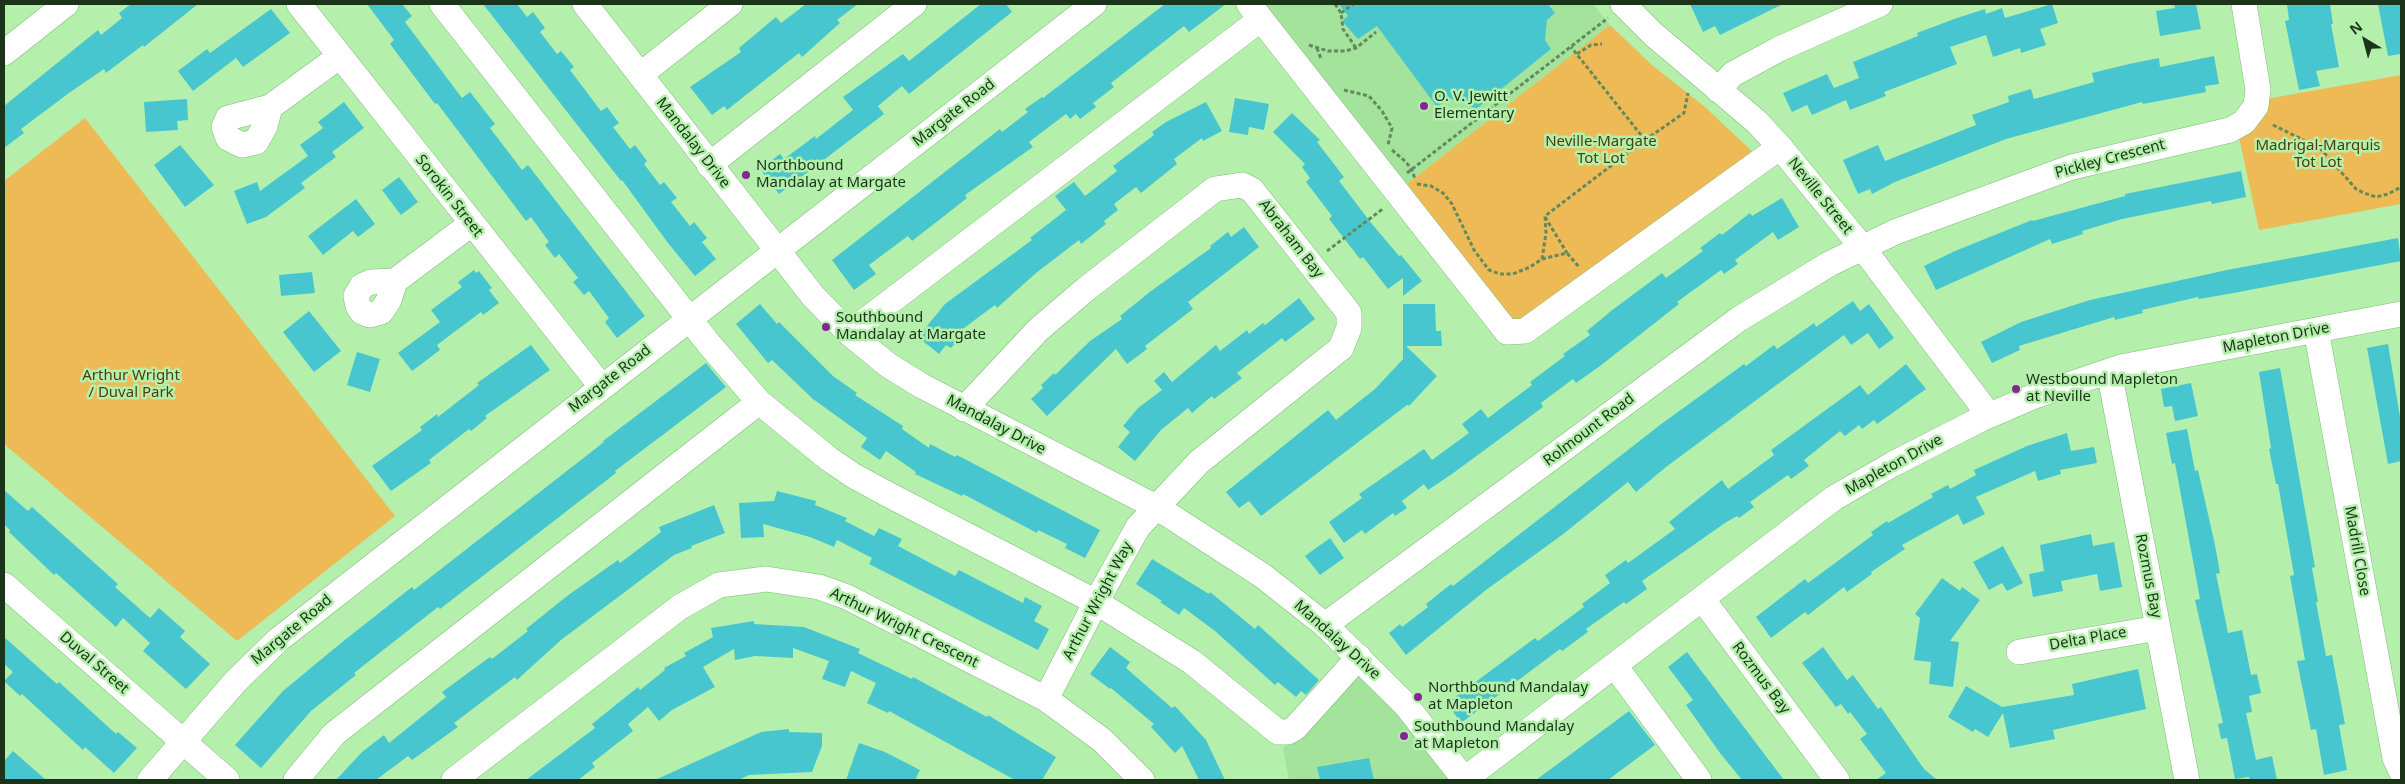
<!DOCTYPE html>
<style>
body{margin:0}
#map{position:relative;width:2405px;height:784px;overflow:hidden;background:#b4f0ac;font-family:"Noto Sans",sans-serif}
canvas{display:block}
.frame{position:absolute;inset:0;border:5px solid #1b3319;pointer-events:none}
.north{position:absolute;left:2340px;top:15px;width:50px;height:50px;-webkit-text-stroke:4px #b4f0ac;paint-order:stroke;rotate:323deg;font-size:14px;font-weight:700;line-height:20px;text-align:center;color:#1b3319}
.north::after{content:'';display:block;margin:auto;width:18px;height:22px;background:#1b3319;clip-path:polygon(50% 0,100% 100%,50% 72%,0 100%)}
</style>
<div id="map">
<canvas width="2405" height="784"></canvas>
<div class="frame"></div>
<div class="north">N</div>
</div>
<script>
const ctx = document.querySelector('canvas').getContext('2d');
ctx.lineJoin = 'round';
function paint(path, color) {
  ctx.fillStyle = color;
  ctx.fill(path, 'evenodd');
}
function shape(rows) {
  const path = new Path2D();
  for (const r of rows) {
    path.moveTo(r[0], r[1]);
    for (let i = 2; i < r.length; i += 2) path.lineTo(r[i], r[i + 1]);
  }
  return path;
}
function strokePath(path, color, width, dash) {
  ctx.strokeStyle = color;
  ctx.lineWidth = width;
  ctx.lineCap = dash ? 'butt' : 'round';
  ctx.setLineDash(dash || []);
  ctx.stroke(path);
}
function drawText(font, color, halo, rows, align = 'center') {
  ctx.font = font + ' "Noto Sans",sans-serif';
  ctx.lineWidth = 5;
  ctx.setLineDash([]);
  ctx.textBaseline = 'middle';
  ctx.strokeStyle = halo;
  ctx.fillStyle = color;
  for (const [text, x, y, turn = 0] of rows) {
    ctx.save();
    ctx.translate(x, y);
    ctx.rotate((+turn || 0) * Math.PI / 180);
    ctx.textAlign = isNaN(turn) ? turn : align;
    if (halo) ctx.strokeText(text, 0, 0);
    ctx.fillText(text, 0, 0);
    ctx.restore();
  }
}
const built = shape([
 [1260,4,1593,4,1610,25,1403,187],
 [1354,670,1404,722,1449,780,1289,780,1283,748]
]);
const green = shape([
 [1610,25,1652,65,1705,107,1756,155,1524,323,1509,321,1403,187],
 [2401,75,2401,204,2259,230,2239,137,2266,99],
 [85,118,395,516,237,641,4,444,4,181]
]);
const building = shape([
 [131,4,198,4,144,47,143,45,106,73,104,69,69,93,21,129,24,133,4,148,4,106,98,30,101,35,122,18,119,13],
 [367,4,402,4,412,16,405,22,462,98,470,92,495,124,490,128,522,170,528,165,645,316,617,338,605,322,609,318,589,291,584,295,573,282,578,278,559,254,555,258,545,245,549,242,531,217,526,221,437,103,435,104,390,44,394,40],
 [483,4,517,4,527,17,533,12,545,28,540,32,557,54,561,51,574,67,570,70,601,111,607,107,619,123,613,127,630,149,635,145,647,161,644,164,660,185,664,182,677,198,671,202,690,226,694,222,707,238,702,242,716,259,695,276,668,243,622,180,621,181],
 [806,4,858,4,837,20,840,23,802,57,799,53,727,110,724,106,712,115,690,87,741,52,739,48,776,17,781,23],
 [981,4,1006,4,1012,12,909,94,902,86,878,106,884,114,779,194,760,169,780,154,784,159,815,136,816,139,853,110,843,97,903,54,909,61],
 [1165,4,1226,4,1189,32,1184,26,1111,83,1114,87,1093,103,1096,107,1080,119,1076,114,1070,119,1066,114,1029,142,1033,147,965,195,967,198,939,220,912,241,908,236,869,265,876,274,854,290,832,260,1000,129,1002,132,1028,112,1025,109,1042,97,1043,98],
 [1339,4,1548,4,1555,13,1547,20,1545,40,1551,49,1475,110,1467,103,1448,98,1437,107,1377,26,1358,39,1342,21,1348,16],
 [1690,4,1783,4,1720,35,1715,26,1703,32],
 [2052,4,2058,23,2040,29,2046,45,2021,53,2020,48,1993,57,1986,35,1950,47,1957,64,1884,92,1886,96,1850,110,1846,100,1812,115,1807,105,1792,112,1783,93,1827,74,1834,88,1859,78,1853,62,1918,36,1917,33,1957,18,1985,9,1986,14,2002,8,2005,18],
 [2174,4,2196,4,2201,29,2160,36,2156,11,2175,8],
 [2287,4,2330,4,2333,24,2331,24,2339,67,2316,71,2320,86,2299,90,2285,21,2289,20],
 [2378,4,2401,4,2401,54,2388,56],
 [271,9,290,33,243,67,236,58,193,91,178,71,207,49,210,53],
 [2214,56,2219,84,2205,86,2206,92,2143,104,2142,102,2006,139,1895,182,1872,194,1870,189,1858,194,1843,160,1878,145,1885,161,1976,125,1972,115,2009,102,2008,96,2031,89,2034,99,2094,82,2092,73,2129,64,2159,58,2160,67],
 [1235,98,1269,104,1264,130,1249,127,1248,135,1229,132],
 [187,99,188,120,177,121,178,130,146,132,144,102],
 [344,102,364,128,332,152,336,157,301,183,305,188,266,217,247,224,234,191,257,182,260,191,308,156,300,145,323,128,318,122],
 [1206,102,1222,131,1203,141,1202,138,1174,159,1177,164,1141,193,1136,187,1114,204,1118,210,1104,221,1106,224,1081,244,1079,240,1036,273,997,308,995,305,960,331,963,334,951,348,946,345,939,354,918,337,945,304,1032,240,1030,238,1066,210,1055,196,1074,182,1085,196,1117,171,1113,166,1154,135,1152,132,1166,122],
 [1292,113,1320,140,1317,142,1344,177,1339,181,1372,224,1399,256,1401,255,1422,281,1403,296,1403,278,1388,289,1363,257,1360,259,1329,219,1332,216,1306,182,1310,178,1302,167,1305,164,1273,132],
 [180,145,214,185,185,207,154,165],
 [2241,171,2246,197,2212,204,2211,201,2122,219,2082,231,2083,234,2052,244,2050,239,1936,290,1924,266,1955,251,2032,220,2033,221,2125,196,2125,194],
 [399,177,418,202,401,215,382,190],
 [1782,198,1799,227,1778,240,1773,232,1735,260,1738,264,1724,274,1721,270,1677,302,1679,304,1600,366,1576,383,1573,379,1541,403,1543,407,1452,474,1428,490,1424,484,1402,501,1407,508,1395,516,1393,513,1365,534,1362,530,1344,543,1329,522,1362,498,1359,494,1424,449,1432,460,1469,433,1462,424,1481,409,1488,418,1532,385,1530,382,1565,356,1563,354,1590,335,1587,331,1611,311,1662,273,1666,278,1703,251,1700,248,1720,233,1722,235,1750,213,1752,216],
 [356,199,375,224,358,237,353,231,323,255,308,236],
 [1244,227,1259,247,1188,302,1193,309,1145,346,1147,349,1127,364,1116,349,1047,416,1031,399,1043,388,1041,385,1054,373,1055,375,1090,341,1122,319,1120,316,1151,291,1211,248,1210,246,1228,232,1231,237],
 [2398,238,2401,261,2239,292,2199,299,2198,297,2142,310,2143,313,2115,320,2114,317,2019,346,2020,350,1992,363,1981,342,2021,322,2090,300,2227,270],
 [474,270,476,273,479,271,492,288,489,290,499,303,483,315,481,312,437,345,440,350,412,371,398,353,440,322,431,310,462,287,458,282],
 [312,272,315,293,281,296,279,275],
 [1299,298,1315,319,1285,342,1282,338,1237,373,1242,378,1214,399,1212,396,1192,413,1188,408,1161,430,1135,461,1118,447,1130,432,1123,426,1138,408,1162,390,1154,381,1164,372,1172,382,1216,345,1220,351,1247,330,1249,334,1263,323,1265,325],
 [1853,301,1860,311,1869,304,1894,338,1879,349,1868,333,1851,345,1844,335,1666,467,1636,492,1628,482,1562,535,1486,590,1406,655,1389,633,1400,624,1402,627,1428,607,1426,604,1451,584,1453,586,1660,425,1744,364,1746,366,1774,345,1777,349,1814,323,1816,327],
 [760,304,777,324,779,322,833,376,857,393,855,395,903,426,902,429,929,448,930,444,955,457,957,455,1100,530,1085,558,1065,548,1067,544,1038,530,1037,533,963,494,962,496,915,474,916,472,886,451,880,460,861,447,867,438,813,399,772,360,768,363,736,324],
 [1403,304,1435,304,1436,331,1441,331,1442,346,1406,346,1437,376,1409,406,1407,405,1261,516,1249,501,1239,508,1226,492,1328,410,1336,420,1375,389,1403,359],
 [309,311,341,351,314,372,283,332],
 [2388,344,2401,423,2401,461,2388,464,2367,348],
 [531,345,550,370,485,416,487,418,471,431,469,429,429,460,431,463,391,491,372,466,422,430,420,427,437,414,438,417,479,385,477,383],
 [357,352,380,359,370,392,347,385],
 [706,363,726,387,615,471,616,473,440,609,438,607,354,673,356,675,311,711,261,768,235,745,283,691,341,643,412,587,414,590,604,442,603,441],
 [1906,364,1926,389,1877,424,1874,420,1862,429,1859,425,1845,436,1840,431,1804,460,1809,466,1791,479,1788,475,1750,502,1754,507,1739,518,1737,516,1725,523,1642,581,1647,589,1626,604,1624,602,1586,629,1588,632,1562,651,1560,649,1461,723,1447,703,1535,638,1538,641,1584,607,1582,604,1610,583,1605,575,1626,560,1628,563,1675,529,1669,522,1722,480,1728,489,1774,455,1771,450,1860,385,1868,395],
 [2280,368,2315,567,2312,568,2318,602,2316,602,2326,656,2332,655,2345,724,2339,725,2347,770,2324,775,2316,729,2311,730,2297,661,2305,660,2290,576,2294,575,2278,484,2276,484,2269,449,2271,448,2259,372],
 [2191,383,2198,416,2175,421,2172,406,2164,407,2161,389],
 [2187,429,2195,471,2198,470,2215,545,2220,573,2216,574,2228,633,2242,630,2251,675,2257,674,2261,693,2249,696,2252,712,2246,713,2256,760,2272,756,2277,780,2250,780,2249,777,2235,779,2227,738,2221,739,2218,724,2223,723,2195,600,2200,599,2175,463,2172,464,2166,433],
 [2067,433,2071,451,2094,447,2097,463,2060,470,2061,474,2038,481,2035,471,1976,497,1985,514,1963,525,1958,514,1902,545,1905,549,1871,572,1872,574,1847,592,1844,587,1808,615,1805,612,1771,638,1756,617,1805,579,1808,583,1873,535,1871,532,1887,521,1888,523,1933,497,1931,494,1948,485,1950,489,1976,475,1974,470,2027,446],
 [4,490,28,511,32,507,118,584,115,587,150,618,159,608,185,631,180,637,210,664,186,689,143,651,150,643,123,618,116,627,56,573,54,575,9,532,10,530,4,524],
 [777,491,816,501,815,505,847,518,845,521,874,536,879,528,902,539,898,546,955,576,959,570,1023,603,1025,597,1042,606,1034,621,1049,629,1038,650,869,564,872,558,837,540,834,547,810,537,763,524,764,537,741,538,739,503,774,501],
 [714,505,725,533,691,546,692,548,674,555,561,640,517,680,515,677,454,723,458,727,412,760,408,756,376,780,336,780,362,752,384,735,389,743,446,697,442,692,490,657,492,659,528,631,526,629,567,596,618,560,620,563,661,532,659,527],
 [2091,534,2093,546,2114,542,2122,587,2100,591,2097,574,2061,581,2063,591,2033,597,2029,574,2044,571,2040,545],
 [1330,538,1344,558,1320,575,1305,556],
 [2003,546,2023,583,2007,591,2002,583,1989,590,1973,562],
 [1152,559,1209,594,1210,592,1255,629,1258,625,1319,680,1306,695,1301,691,1296,697,1278,682,1275,685,1215,631,1184,608,1179,615,1160,602,1162,601,1136,584],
 [1942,578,1960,591,1962,587,1980,600,1950,641,1959,642,1953,687,1929,684,1931,662,1914,660,1920,618,1915,614],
 [754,621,754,624,804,627,860,649,858,653,912,679,913,677,987,717,988,715,1056,757,1042,780,1015,780,889,711,888,713,867,703,876,683,851,671,845,687,822,679,829,661,793,648,793,658,755,656,735,660,734,649,703,667,715,687,672,710,659,721,648,707,628,724,633,731,592,763,595,767,578,780,526,780,595,728,592,724,638,687,640,690,665,670,664,668,686,656,684,653,713,637,711,628],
 [4,637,57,684,59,682,116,734,118,732,137,748,114,773,85,747,83,750,22,694,20,696,4,681,13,672,4,664],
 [1110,647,1130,662,1126,668,1172,708,1175,706,1206,740,1225,780,1199,780,1182,746,1175,753,1151,727,1154,724,1111,688,1110,689,1090,674],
 [1823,647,1847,680,1853,675,1878,709,1881,707,1924,769,1937,780,1876,780,1886,773,1860,739,1867,734,1850,712,1848,714,1841,704,1836,707,1802,663],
 [1687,652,1712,685,1784,780,1742,780,1720,753,1686,705,1693,700,1668,667],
 [2138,669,2146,709,2053,730,2055,739,2010,748,2003,713,1988,737,1975,729,1973,732,1948,717,1966,686,2002,707,2074,695,2072,684],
 [1629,711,1655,745,1608,780,1536,780],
 [789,729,789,732,822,733,822,746,812,772,749,775,738,780,655,780,761,732],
 [859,743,885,752,920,770,915,780,846,780],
 [13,751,46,780,4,780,4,761],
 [1369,758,1374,780,1320,780,1317,767]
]);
const path = shape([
 [1335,4,1341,13,1343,29,1356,48],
 [1341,13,1353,4],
 [1309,45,1328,51,1345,51,1356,48,1376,32],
 [1317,48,1321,59],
 [1577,54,1591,45,1602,44],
 [1344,90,1369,96,1382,111,1392,128,1388,145],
 [2273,125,2320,148,2356,189,2364,193,2376,197,2388,194,2401,187],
 [1645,140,1684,113,1688,93],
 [1392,150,1406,162,1412,170,1415,179],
 [1407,173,1608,18],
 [1417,184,1431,186,1443,193,1452,204,1474,250,1489,270,1500,274,1513,274,1530,267,1542,259,1546,233,1545,216,1645,140,1571,47],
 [1545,217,1567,253],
 [1327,251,1384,208],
 [1542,259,1567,253,1579,267]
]);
const minor = shape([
 [299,4,601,386],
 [442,4,709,344,759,402,829,459,854,476,891,496,1096,602,1192,662,1278,732,1288,732,1295,728,1359,657],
 [585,4,813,296,849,333,888,365,922,386,1158,508,1263,576,1325,625,1405,704,1465,780],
 [1249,4,1507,332,1525,331,1780,147],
 [1623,4,1653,34,1757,122,1780,147,1862,247,1989,415],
 [4,53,66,4],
 [640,75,730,4],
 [1718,90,1733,74,1779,49,1880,4],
 [270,107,265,126,256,142,242,145,228,138,224,127,228,118,270,107,340,56],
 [709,165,914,4],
 [395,281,371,282,362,286,356,296,358,306,362,312,370,315,381,312,389,300,395,281,471,224],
 [2316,330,2395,758,2401,771],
 [849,333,1261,19],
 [2109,371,2187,780],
 [964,409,1038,330,1086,289,1215,189,1242,185,1252,190,1349,313,1349,328,1341,348,1199,462,1138,527,1096,602,1046,699],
 [4,585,227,780],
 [1703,600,1837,780],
 [1325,625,1739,319,1829,264,1895,232,2072,167,2230,130,2244,122,2256,106,2258,90,2244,4],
 [2019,652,2158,628],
 [1615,666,1699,780],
 [1465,779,1834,498,1893,464,1981,419,2032,397,2121,367,2401,314],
 [150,780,235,682,278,640,1094,4],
 [296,780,334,734,759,402],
 [454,780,680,607,719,585,766,579,819,587,847,597,1046,699,1102,740,1142,780]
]);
const markers = [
 [1424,106,5,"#842792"],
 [746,175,5,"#842792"],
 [826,327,5,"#842792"],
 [2016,389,5,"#842792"],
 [1418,697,5,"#842792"],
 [1404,736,5,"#842792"]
];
const poiNames = [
 ["O. V. Jewitt",1434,97],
 ["Elementary",1434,114],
 ["Northbound",756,166],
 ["Mandalay at Margate",756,183],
 ["Southbound",836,318],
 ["Mandalay at Margate",836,335],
 ["Westbound Mapleton",2026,380],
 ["at Neville",2026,397],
 ["Northbound Mandalay",1428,688],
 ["at Mapleton",1428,705],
 ["Southbound Mandalay",1414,727],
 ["at Mapleton",1414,744]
];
const streetNames = [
 ["Margate Road",954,113,-38],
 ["Mandalay Drive",693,143,52],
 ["Pickley Crescent",2110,159,-15],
 ["Sorokin Street",449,196,52],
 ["Neville Street",1820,196,51],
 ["Abraham Bay",1291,239,52],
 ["Mapleton Drive",2276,338,-11],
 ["Margate Road",610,379,-38],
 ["Mandalay Drive",996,425,28],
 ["Rolmount Road",1589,430,-37],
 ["Mapleton Drive",1894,465,-29],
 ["Madrill Close",2357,551,80],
 ["Rozmus Bay",2148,576,79],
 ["Arthur Wright Way",1098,601,-62],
 ["Arthur Wright Crescent",904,628,26],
 ["Margate Road",292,630,-40],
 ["Delta Place",2088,639,-10],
 ["Mandalay Drive",1337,640,42],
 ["Duval Street",94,663,41],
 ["Rozmus Bay",1761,678,53]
];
const parkNames = [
 ["Neville-Margate",1601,142],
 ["Tot Lot",1601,159],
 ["Madrigal-Marquis",2318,146],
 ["Tot Lot",2318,163],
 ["Arthur Wright",131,376],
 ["/ Duval Park",131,393]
];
paint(built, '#a3e39c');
paint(green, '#edba56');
paint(building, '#48c6cf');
strokePath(minor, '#80ba79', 26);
strokePath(path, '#628a5d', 3, [4, 2.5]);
strokePath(minor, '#fff', 25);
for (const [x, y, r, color] of markers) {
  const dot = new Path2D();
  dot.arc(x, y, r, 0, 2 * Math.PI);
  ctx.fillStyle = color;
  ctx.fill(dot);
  strokePath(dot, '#b4f0ac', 2);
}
drawText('15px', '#1b3319', '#b4f0ac', poiNames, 'left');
drawText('15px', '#1b3319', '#b4f0ac', streetNames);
drawText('15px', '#503b0c', '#b4f0ac', parkNames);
</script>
